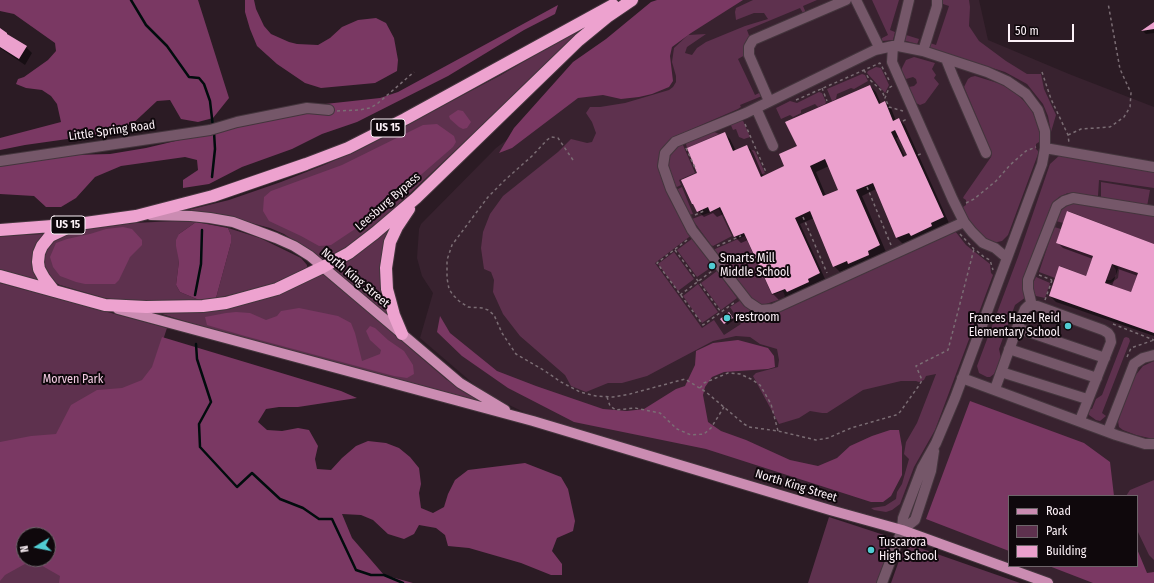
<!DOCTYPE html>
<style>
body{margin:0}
#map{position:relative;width:1154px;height:583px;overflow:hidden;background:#2b1b24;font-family:"Fira Sans Condensed",sans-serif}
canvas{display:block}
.legend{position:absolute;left:1008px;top:495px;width:130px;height:72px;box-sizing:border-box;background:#0f080c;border:1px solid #6e656a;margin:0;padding:5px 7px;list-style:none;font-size:12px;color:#fcf1f7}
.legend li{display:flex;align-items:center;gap:8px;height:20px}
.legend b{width:20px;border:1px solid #6e656a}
.north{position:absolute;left:16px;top:527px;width:40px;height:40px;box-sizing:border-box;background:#0f080c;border:1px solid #6e656a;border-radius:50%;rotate:260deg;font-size:11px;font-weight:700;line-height:16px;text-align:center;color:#fcf1f7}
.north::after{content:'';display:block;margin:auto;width:14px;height:18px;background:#51ccd3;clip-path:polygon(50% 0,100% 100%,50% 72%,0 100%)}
.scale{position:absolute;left:1008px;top:24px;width:66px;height:18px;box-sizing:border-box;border:2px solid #fcf1f7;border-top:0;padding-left:5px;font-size:12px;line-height:14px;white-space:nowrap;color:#fcf1f7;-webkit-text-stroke:3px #0f080c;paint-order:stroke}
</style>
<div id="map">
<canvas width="1154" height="583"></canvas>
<ul class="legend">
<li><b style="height:5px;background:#cb8cb2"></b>Road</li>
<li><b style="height:11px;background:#5e314e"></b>Park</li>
<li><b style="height:11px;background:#eba0cd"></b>Building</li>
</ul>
<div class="north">N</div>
<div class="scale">50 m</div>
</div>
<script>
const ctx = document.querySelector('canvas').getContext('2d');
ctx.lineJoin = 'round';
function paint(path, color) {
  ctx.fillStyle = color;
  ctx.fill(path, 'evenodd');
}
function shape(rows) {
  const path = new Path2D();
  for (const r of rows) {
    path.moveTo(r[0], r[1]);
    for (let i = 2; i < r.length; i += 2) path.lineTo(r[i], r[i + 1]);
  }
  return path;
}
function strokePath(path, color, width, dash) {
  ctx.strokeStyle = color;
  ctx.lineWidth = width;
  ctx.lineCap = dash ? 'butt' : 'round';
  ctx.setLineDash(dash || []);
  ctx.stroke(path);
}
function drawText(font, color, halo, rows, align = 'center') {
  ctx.font = font + ' "Fira Sans Condensed",sans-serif';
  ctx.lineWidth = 4;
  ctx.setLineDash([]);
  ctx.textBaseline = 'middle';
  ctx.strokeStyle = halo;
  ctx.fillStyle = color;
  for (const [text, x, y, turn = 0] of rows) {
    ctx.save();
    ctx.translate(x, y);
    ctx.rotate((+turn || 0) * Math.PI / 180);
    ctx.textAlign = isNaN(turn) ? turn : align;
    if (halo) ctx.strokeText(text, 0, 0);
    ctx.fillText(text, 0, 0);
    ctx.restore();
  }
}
const built = shape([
 [734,0,979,0,988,40,1069,74,1154,107,1154,583,1039,583,902,530,542,421,499,400,476,386,420,338,433,293,422,276,417,258,419,229,421,224,496,148,565,96,647,47],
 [1009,496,1137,496,1137,566,1009,566]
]);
const green = shape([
 [753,0,817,0,803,6,806,13,803,13,800,8,747,30,750,38,745,44,745,55,738,59,755,95,761,92,762,96,740,105,741,107,738,109,676,136,666,144,661,154,693,234,655,263,702,328,714,320,724,335,741,324,730,307,741,300,758,312,955,231,966,245,990,264,991,273,993,275,935,430,914,467,900,504,892,510,886,512,874,510,871,508,885,506,896,499,897,492,902,484,909,459,904,454,906,442,917,423,936,374,926,376,924,380,919,382,916,381,901,381,863,390,827,413,822,413,810,411,799,418,779,424,753,376,756,373,778,367,779,360,777,349,760,344,750,337,736,336,713,341,647,376,622,383,608,383,586,392,571,386,565,375,520,336,503,314,493,292,494,280,491,272,484,269,481,248,483,232,490,214,503,196,558,152,571,139,587,143,592,142,596,133,592,122,586,113,590,107,600,107,625,103,669,90,673,87,676,82,676,76,672,62,674,48,688,35,706,34,687,47,685,53,692,55,697,48,706,42,745,26,768,19,764,13,754,13,736,20,735,12,736,8],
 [872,0,899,0,890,30,895,32,893,40,882,41,882,38,888,35],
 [943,0,969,0,970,7,969,26,979,41,1006,61,1027,74,1041,74,1044,89,1056,115,1051,132,1048,116,1043,104,1027,84,1005,72,929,48,930,43,936,45,949,6,943,4],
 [606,13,529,81,388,214,344,249,324,261,320,260,305,248,284,234,270,228,221,215,188,210,229,200,281,182,324,165,362,148,501,75],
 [906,35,919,39,918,42,917,44,906,41,904,40],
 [914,57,935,63,932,69,936,75,934,78,939,84,925,103,920,105,916,103,909,87,914,86,917,83,916,79,913,77,906,79,902,72,902,68,906,60],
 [876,67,881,68,889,85,885,93,867,73,868,71],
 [862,74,865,75,868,81,854,89,851,88,837,94,836,99,832,101,827,89],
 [975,76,1001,84,1015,92,1025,102,1031,109,1035,117,1039,130,1039,142,1036,144,1036,149,1038,151,1038,154,1008,235,1002,241,993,243,988,242,972,227,963,207,966,205,966,200,963,198,964,196,991,157,992,153,964,87,968,79,971,77],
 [819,92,822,93,826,102,825,104,818,107,815,104,801,110,801,113,793,117,790,115,781,119,776,108,790,101,797,103],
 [741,116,750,137,744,139,739,137,736,129,733,130,730,123],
 [710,130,719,134,687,148,686,144,687,140],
 [680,144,683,145,695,173,679,180,681,185,677,187,675,186,667,163,669,156],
 [753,150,755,151,765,173,760,175,750,151],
 [1060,155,1154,171,1154,188,1099,180,1098,196,1068,193,1059,197,1053,206,1026,297,1015,305,999,349,1001,358,996,370,994,374,990,377,987,377,979,373,977,366,1018,257,1050,164],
 [1101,182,1150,190,1146,212,1154,214,1154,244,1068,211,1063,223,1056,221,1062,208,1069,202,1101,205],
 [682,187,693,214,689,215,678,191,678,189],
 [719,209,732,236,713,246,711,245,692,219],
 [395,220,384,244,380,266,381,288,390,319,331,267],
 [175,221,196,222,179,234,179,261,176,285,180,292,199,300,166,302,125,301,104,298,60,285,56,283,48,274,45,268,44,254,50,243,67,232,134,223],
 [1054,227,1061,229,1056,243,1093,256,1086,276,1060,266,1055,278,1039,272],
 [228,228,260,238,301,258,307,265,307,269,280,282,259,289,216,298,231,243,231,235],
 [43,234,40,239,39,282,0,271,0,236],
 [745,236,772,295,783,291,785,296,784,298,766,304,760,304,749,298,715,251,715,249],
 [693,238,713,266,697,277,677,250],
 [674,252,694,279,678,291,658,264],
 [1112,264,1116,270,1116,276,1111,280,1106,280],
 [1117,266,1138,273,1131,292,1105,283,1111,283,1118,278,1119,270],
 [717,271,737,298,721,310,701,283],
 [322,272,446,379,489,406,187,322,162,314,189,311],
 [1036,277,1050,283,1045,298,1036,296,1033,290,1032,285],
 [0,283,167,328,83,583,0,583],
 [24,535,48,535,48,559,24,559],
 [698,284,718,312,702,323,683,296],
 [1126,337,1129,338,1130,341,1102,413,1106,416,1100,421,1096,420,1089,415,1088,408,1092,409,1096,399,1102,395,1124,338],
 [1154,361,1154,438,1149,438,1136,435,1123,430,1119,427,1118,421,1135,376,1143,366],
 [1154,480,1154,560,1149,555,1137,530,1137,496,1126,496,1130,490],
 [829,517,884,535,888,541,890,548,877,583,808,583],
 [910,547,917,547,1020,583,891,583,901,555,905,550]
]);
const forest = shape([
 [0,0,198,0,229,98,213,118,198,122,181,119,170,100,157,101,128,128,110,133,25,145,0,150,0,138,61,122,57,104,51,96,42,90,26,88,16,84,18,79,24,77,48,60,56,51,55,43,14,14,0,11],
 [245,0,254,0,256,9,264,26,271,34,289,42,297,44,318,45,330,38,342,27,358,20,376,18,386,23,394,38,398,60,397,71,375,83,321,88,305,83,277,64,257,46,250,29,245,12],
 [657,0,743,0,691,33,672,47,670,56,673,81,669,87,652,94,639,97,621,99,603,95,578,98,512,148,499,153,514,128,573,62,606,39,651,2],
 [558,5,555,14,524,30,448,76,357,122,322,134,292,149,242,167,209,184,183,188,183,180,198,170,197,160,185,157,121,166,95,177,76,198,61,207,46,207,34,196,0,194,0,166,32,159,72,155,110,154,146,148,247,124,325,104,380,98,398,92],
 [458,110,463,111,471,122,467,128,463,129,459,127,450,119,449,116],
 [437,124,454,136,456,142,453,147,400,193,355,229,331,245,319,246,301,236,269,221,263,211,264,197,271,191,342,165,423,125],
 [196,222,228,228,231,235,231,243,216,298,199,300,180,292,176,285,179,261,176,246,176,240,179,234],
 [123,227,132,229,142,240,142,245,130,257,119,280,115,284,85,284,76,282,60,276,53,267,50,257,56,243,67,239,90,234,106,229],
 [299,308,338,316,351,323,355,333,362,361,380,354,381,350,370,340,366,331,370,326,375,328,388,340,404,351,413,365,414,374,407,378,394,376,245,336,207,325,205,317,226,313,236,312,250,313,266,320,277,316,281,311],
 [440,316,450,333,497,371,536,386,603,409,627,411,644,409,676,389,685,386,695,365,696,351,713,343,738,340,768,348,774,356,775,367,768,369,724,372,712,377,705,387,703,395,708,422,721,431,746,440,790,460,818,466,837,458,850,446,872,436,890,430,899,430,902,447,902,475,891,496,883,502,871,502,706,449,574,422,508,388,462,356,437,332],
 [162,337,341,391,357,398,298,407,279,407,266,409,258,422,267,430,282,431,298,428,309,430,318,446,315,459,317,469,331,470,342,458,356,446,368,441,386,443,399,448,410,457,419,468,421,484,419,493,421,508,433,513,444,507,448,494,455,480,468,470,525,463,561,477,568,489,575,521,573,531,557,538,552,551,562,564,562,575,551,575,521,563,469,548,448,546,445,535,436,528,419,525,414,534,404,539,388,534,373,520,361,515,342,514,352,538,384,575,413,583,59,583,60,576,32,560,5,575,0,581,0,442,31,436,56,434,71,405,97,390,122,388,142,380,152,367],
 [24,535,48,535,48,559,24,559],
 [970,401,1084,443,1110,462,1114,496,1009,496,1009,551,926,519],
 [1137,549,1147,573,1154,572,1154,583,1093,583,1049,566,1137,566]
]);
const shadow = shape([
 [1154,24,1154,33,1146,34,1143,31],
 [0,30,26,47,32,53,25,65,0,48],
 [870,86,876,92,881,104,885,102,891,108,896,121,899,119,905,125,949,223,936,229,938,232,918,241,915,239,903,244,897,238,876,189,862,196,886,252,873,258,875,261,855,270,852,267,840,272,834,266,814,218,800,224,825,279,813,285,814,288,794,297,791,295,779,300,773,294,748,240,741,243,735,237,724,214,717,217,713,213,704,217,698,211,699,173,724,133,730,139,736,151,747,146,753,152,763,176,785,167,798,147],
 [899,137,908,156,905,157,896,138],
 [829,166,840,190,826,196,816,172],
 [1057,242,1154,246,1154,336,1056,302,1050,296,1086,277,1093,259,1063,248],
 [1118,269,1138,276,1132,293,1112,286],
 [731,315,734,320,727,325,722,319]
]);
const stream = shape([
 [131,0,146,25,167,46,189,77,199,78,204,84,210,101,213,127],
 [212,177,215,149,214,132],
 [195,295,201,264,202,230],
 [196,344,197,359,211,402,199,424,200,447,237,487,252,473,280,499,303,508,319,519,332,519,356,570,371,575,384,575,403,583]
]);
const building = shape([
 [1154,22,1154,29,1141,31],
 [0,28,7,33,7,34,27,46,19,59,0,47],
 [870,85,879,104,885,101,893,121,899,118,944,217,931,223,932,226,911,236,909,233,896,238,873,183,856,190,880,245,868,251,869,255,848,264,847,261,833,267,810,211,795,218,820,273,808,279,809,282,787,292,785,289,772,294,744,233,734,237,720,207,710,212,708,207,697,212,693,204,692,204,681,180,697,173,687,148,725,132,733,151,747,145,761,177,784,166,779,154,797,146,785,122],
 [895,130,907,155,903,157,891,132],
 [825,159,838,190,823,196,810,166],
 [1067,211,1154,244,1154,333,1049,296,1059,266,1086,276,1093,256,1056,243],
 [1112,264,1138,273,1131,292,1105,283],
 [729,312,733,318,724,324,720,319]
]);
const path = shape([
 [864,70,869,79,882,91,885,98],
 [1042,72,1051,99,1068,135,1069,143],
 [892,86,889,88,885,98,889,107,903,111],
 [822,88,827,101],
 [796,100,880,63,889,80],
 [337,111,359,110,370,108,377,104,414,72],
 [903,121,907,119],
 [745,124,766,172],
 [1068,135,1081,129,1110,127,1124,117,1130,107,1131,93,1120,69,1108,3],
 [686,148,696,170],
 [918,155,923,153],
 [573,160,558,138,551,137,547,140,532,156,505,180,488,197,452,245,447,260,447,278,449,289,453,295,459,301,468,307,482,308,488,310,494,315,502,333,516,354,545,371,561,382,580,392,596,396,613,397,630,394,685,379,706,392,744,424,749,427,778,431,816,440,828,438,851,428,896,415,900,412,920,384,922,380,916,366,948,350,974,249],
 [867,187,891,245],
 [966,203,974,199,996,181,1010,165,1026,151,1036,147],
 [695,215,706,210],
 [803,217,827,273],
 [960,234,974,249],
 [687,240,657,263,703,325,735,302],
 [717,246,741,236],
 [675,250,721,312],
 [977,251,984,257,990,260,993,270],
 [1039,275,1052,280],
 [680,295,712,271],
 [1045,300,1052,280,1054,280],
 [1113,324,1154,340],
 [1127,357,1131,348,1154,340],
 [700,388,704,383,728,373,740,374,751,379,760,385,771,404,778,431],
 [607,397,610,406,616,410,635,408,660,413,677,429,691,435,704,434,711,428,724,407]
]);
const minor = shape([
 [856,0,880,49],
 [893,46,892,62,953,200,964,222,972,232,983,243,995,248,1007,258],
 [898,46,909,0],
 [923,51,937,6,937,0],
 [946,59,954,79,986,153],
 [769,101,749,55,749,47,753,40,846,0],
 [756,108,773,146],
 [1045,148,1154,167],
 [0,161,210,130,237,122,307,108,329,110],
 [1032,306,1028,289,1028,280,1057,206,1064,201,1073,198,1154,211],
 [1017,328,1105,358],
 [1009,349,1097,378],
 [1001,372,1087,399],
 [962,378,1116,435,1145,444,1154,444],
 [995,389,1017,328,1025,309,1028,306,1037,306,1103,330,1108,333,1110,336,1111,342,1080,420],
 [1108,431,1134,364,1143,358,1154,355],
 [902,530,915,520,931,471,934,451],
 [882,583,902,530,903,518,922,468,936,443,955,398,1042,164,1045,148,1045,131,1038,110,1026,94,1007,81,987,72,923,51,898,46,893,46,875,50,746,113,675,142,665,153,663,166,671,189,692,230,748,302,760,310,773,309,964,222]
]);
const major = shape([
 [151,215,191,216,210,218,233,222,276,238,294,246,310,256,323,267,460,383,505,410],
 [118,309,533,421,830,510,902,530,1048,583]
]);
const highway = shape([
 [0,230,78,224,136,216,213,196,306,164,348,148,405,119,613,5],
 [0,276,105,305,146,307,203,306,226,303,277,289,323,267,349,253,375,233,416,198,579,40,607,17,632,0],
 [54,291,44,278,39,269,38,262,39,253,42,246,50,236,67,228],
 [402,334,394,315,390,300,387,289,386,268,390,242,397,227,409,209]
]);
const markers = [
 [712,266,4,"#51ccd3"],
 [727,318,4,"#51ccd3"],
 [1068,326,4,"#51ccd3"],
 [871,550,4,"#51ccd3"]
];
const shields = [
 [388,128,34],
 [68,225,34]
];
const shieldNames = [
 ["US 15",388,128],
 ["US 15",68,225]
];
const streetNames = [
 ["Little Spring Road",112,131,-8],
 ["Leesburg Bypass",388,202,-41],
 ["North King Street",355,278,40],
 ["North King Street",796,486,17]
];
const poiNames = [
 ["Smarts Mill",720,259],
 ["Middle School",720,273],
 ["restroom",735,318],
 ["Frances Hazel Reid",1060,319,"right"],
 ["Elementary School",1060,333,"right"],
 ["Tuscarora",879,543],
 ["High School",879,557]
];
const parkNames = [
 ["Morven Park",73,380]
];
paint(built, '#38222f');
paint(green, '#5e314e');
paint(forest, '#7a3863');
paint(shadow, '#0007');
strokePath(stream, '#010c0d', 2.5);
paint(building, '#eba0cd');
strokePath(minor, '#44353d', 12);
strokePath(major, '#44353d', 12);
strokePath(highway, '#44353d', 14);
strokePath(path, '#7b6d74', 1.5, [3, 3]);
strokePath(minor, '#755769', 10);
strokePath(major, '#cb8cb2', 10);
strokePath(highway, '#eda2cf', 12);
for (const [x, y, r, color] of markers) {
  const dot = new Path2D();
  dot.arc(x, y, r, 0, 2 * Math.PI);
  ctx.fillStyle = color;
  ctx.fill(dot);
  strokePath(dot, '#0f080c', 1.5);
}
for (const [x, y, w] of shields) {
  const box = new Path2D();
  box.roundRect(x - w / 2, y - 9, w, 18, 3);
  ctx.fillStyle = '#0f080c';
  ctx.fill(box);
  strokePath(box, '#fcf1f7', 1);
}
drawText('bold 11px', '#fcf1f7', null, shieldNames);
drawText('12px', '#fcf1f7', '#0f080c', streetNames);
drawText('12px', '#fcf1f7', '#0f080c', poiNames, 'left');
drawText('12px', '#f4cce3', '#0f080c', parkNames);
</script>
